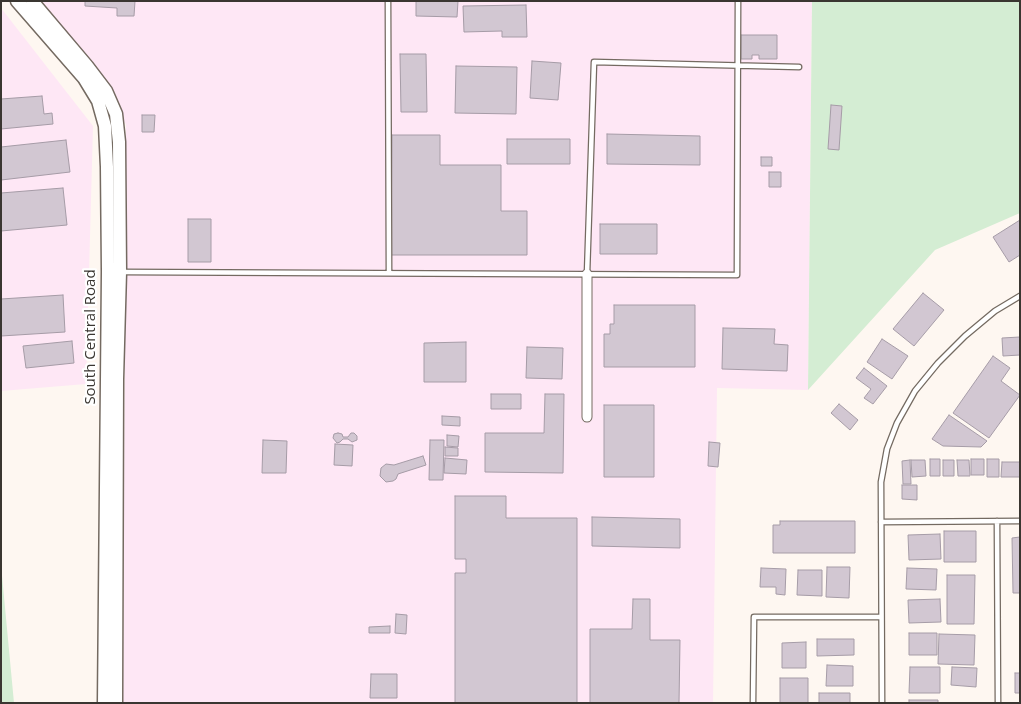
<!DOCTYPE html>
<style>
body{margin:0}
#map{position:relative;width:1021px;height:704px;overflow:hidden;background:#fef7f1;font-family:"Open Sans",sans-serif}
canvas{display:block}
.frame{position:absolute;inset:0;border:2px solid #3a3631;pointer-events:none}
</style>
<div id="map">
<canvas width="1021" height="704"></canvas>
<div class="frame"></div>
</div>
<script>
const ctx = document.querySelector('canvas').getContext('2d');
ctx.lineJoin = 'round';
function paint(path, color) {
  ctx.fillStyle = color;
  ctx.fill(path, 'evenodd');
}
function shape(rows) {
  const path = new Path2D();
  for (const r of rows) {
    path.moveTo(r[0], r[1]);
    for (let i = 2; i < r.length; i += 2) path.lineTo(r[i], r[i + 1]);
  }
  return path;
}
function strokePath(path, color, width, dash) {
  ctx.strokeStyle = color;
  ctx.lineWidth = width;
  ctx.lineCap = dash ? 'butt' : 'round';
  ctx.setLineDash(dash || []);
  ctx.stroke(path);
}
function drawText(font, color, halo, rows, align = 'center') {
  ctx.font = font + ' "Open Sans",sans-serif';
  ctx.lineWidth = 4.5;
  ctx.setLineDash([]);
  ctx.textBaseline = 'middle';
  ctx.strokeStyle = halo;
  ctx.fillStyle = color;
  for (const [text, x, y, turn = 0] of rows) {
    ctx.save();
    ctx.translate(x, y);
    ctx.rotate((+turn || 0) * Math.PI / 180);
    ctx.textAlign = isNaN(turn) ? turn : align;
    if (halo) ctx.strokeText(text, 0, 0);
    ctx.fillText(text, 0, 0);
    ctx.restore();
  }
}
const industrial = shape([
 [28,1,812,1,808,390,717,388,713,703,123,703,126,124],
 [1,8,93,126,86,384,1,391]
]);
const green = shape([
 [812,1,1020,1,1020,213,935,250,808,390],
 [1,565,14,703,1,703]
]);
const building = shape([
 [85,1,135,1,134,16,117,16,117,8,85,6,85,1],
 [416,1,458,1,457,17,416,16,416,1],
 [526,5,527,37,502,37,502,31,464,32,463,6,526,5],
 [741,35,777,35,777,59,759,59,759,55,752,55,752,59,741,59,741,35],
 [400,54,426,54,427,112,401,112,400,54],
 [532,61,561,63,558,100,530,98,532,61],
 [456,66,517,67,516,114,455,113,456,66],
 [42,96,44,114,52,113,53,124,1,129,1,99,42,96],
 [831,105,842,106,839,150,828,149,831,105],
 [142,115,155,115,154,132,142,132,142,115],
 [607,134,700,136,700,165,607,164,607,134],
 [392,135,440,135,440,165,501,165,501,211,527,211,527,255,391,255,392,135],
 [507,139,570,139,570,164,507,164,507,139],
 [66,140,70,172,1,180,1,147,66,140],
 [761,157,772,157,772,166,761,166,761,157],
 [769,172,781,172,781,187,769,187,769,172],
 [63,188,67,225,1,231,1,193,63,188],
 [188,219,211,219,211,262,188,262,188,219],
 [1020,220,1020,255,1009,262,993,237,1020,220],
 [600,224,657,224,657,254,600,254,600,224],
 [923,293,944,310,914,346,893,329,923,293],
 [63,295,65,332,1,336,1,299,63,295],
 [614,305,695,305,695,367,604,367,604,334,610,334,610,324,614,324,614,305],
 [723,328,775,329,774,344,788,345,787,371,722,369,723,328],
 [1020,337,1020,355,1003,356,1002,338,1020,337],
 [882,339,908,356,892,379,867,362,882,339],
 [72,341,74,363,26,368,23,346,72,341],
 [466,342,466,382,424,382,424,343,466,342],
 [527,347,563,348,562,379,526,378,527,347],
 [993,356,1010,368,1001,381,1020,395,989,438,953,413,993,356],
 [864,368,887,386,873,404,864,398,871,389,856,378,864,368],
 [491,394,521,394,521,409,491,409,491,394],
 [545,394,564,394,563,473,485,472,485,433,544,433,545,394],
 [839,404,858,420,850,430,831,413,839,404],
 [604,405,654,405,654,477,604,477,604,405],
 [949,415,987,441,981,447,943,446,932,439,949,415],
 [442,416,460,417,460,426,442,425,442,416],
 [338,433,342,434,343,437,348,437,351,433,354,433,357,436,357,440,352,442,348,439,343,439,340,442,337,443,333,438,334,434,338,433],
 [447,435,459,436,458,447,447,446,447,435],
 [263,440,287,441,286,473,262,473,263,440],
 [430,440,444,440,443,480,429,480,430,440],
 [709,442,720,443,718,467,708,466,709,442],
 [335,444,353,445,352,466,334,465,335,444],
 [445,447,458,448,458,456,445,456,445,447],
 [423,456,426,465,398,474,396,479,393,481,386,482,380,476,381,468,386,464,394,465,423,456],
 [445,458,467,460,466,474,444,473,445,458],
 [930,459,940,459,940,476,930,476,930,459],
 [971,459,984,459,984,475,971,475,971,459],
 [987,459,999,459,999,477,987,477,987,459],
 [910,460,911,484,903,484,902,461,910,460],
 [911,460,925,460,926,476,912,477,911,460],
 [943,460,954,460,954,476,943,476,943,460],
 [957,460,969,460,970,476,958,476,957,460],
 [1002,462,1020,462,1020,477,1001,477,1002,462],
 [902,485,917,485,917,500,902,499,902,485],
 [455,496,506,496,506,518,577,518,577,703,455,703,455,573,466,573,466,559,455,559,455,496],
 [592,517,680,519,680,548,592,546,592,517],
 [780,521,855,521,855,553,773,553,773,525,780,525,780,521],
 [944,531,976,531,976,562,944,562,944,531],
 [940,534,941,559,909,560,908,535,940,534],
 [1020,537,1020,593,1013,593,1012,538,1020,537],
 [827,567,850,567,849,598,826,597,827,567],
 [761,568,786,569,785,595,776,594,776,587,760,587,761,568],
 [907,568,937,569,936,590,906,589,907,568],
 [798,570,822,570,822,596,797,595,798,570],
 [947,575,975,575,974,624,947,624,947,575],
 [633,599,650,599,650,640,680,640,679,703,590,703,590,629,632,629,633,599],
 [940,599,941,622,909,623,908,600,940,599],
 [396,614,407,615,406,634,395,633,396,614],
 [390,626,390,633,369,633,369,627,390,626],
 [909,633,937,633,937,655,909,655,909,633],
 [939,634,975,635,974,665,938,664,939,634],
 [817,639,854,639,854,655,817,656,817,639],
 [806,642,806,668,782,668,782,643,806,642],
 [827,665,853,666,853,686,826,686,827,665],
 [910,667,940,667,940,693,909,693,910,667],
 [952,667,977,668,976,687,951,685,952,667],
 [1015,673,1020,673,1020,693,1015,693,1015,673],
 [371,674,397,674,397,698,370,698,371,674],
 [780,678,808,678,808,703,780,703,780,678],
 [819,693,850,693,850,703,819,703,819,693],
 [909,700,938,700,938,703,909,703,909,700]
]);
const lane = shape([
 [388,1,389,273],
 [122,272,737,275,738,1],
 [587,274,594,62,799,67],
 [997,521,998,703],
 [881,522,1020,521],
 [753,703,754,617,881,617],
 [882,703,881,482,887,449,897,423,915,391,938,363,965,336,995,311,1020,296]
]);
const street = shape([
 [587,417,587,274]
]);
const secondary = shape([
 [17,1,84,78,98,101,105,126,107,167,108,272,104,703],
 [32,1,87,66,106,91,116,114,119,142,120,272,117,379,116,703]
]);
const streetNames = [
 ["South Central Road",91,337,-90]
];
paint(industrial, '#fee7f5');
paint(green, '#d4edd3');
paint(building, '#d2c7d2');
strokePath(building, '#a69ca7', 1);
strokePath(lane, '#746a61', 7);
strokePath(street, '#746a61', 11);
strokePath(secondary, '#746a61', 15);
strokePath(lane, '#fff', 4.5);
strokePath(street, '#fff', 9);
strokePath(secondary, '#fff', 12);
drawText('15px', '#3a3631', '#fff', streetNames);
</script>
